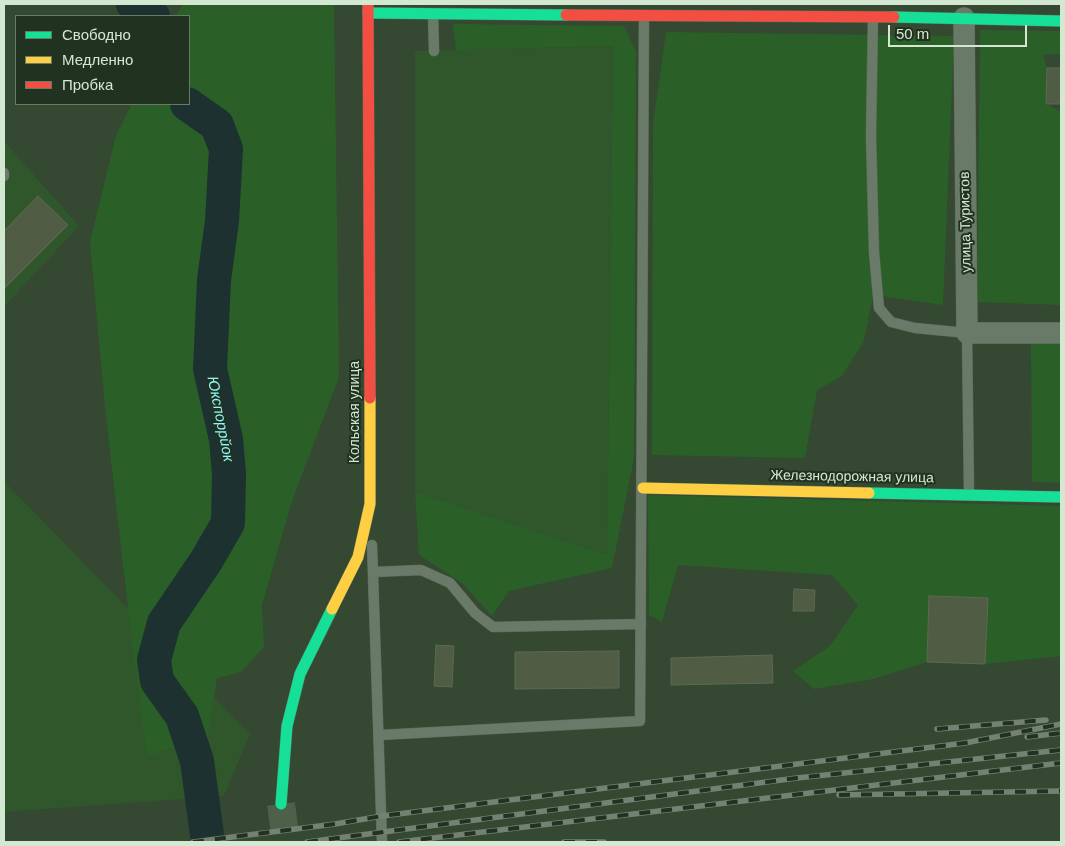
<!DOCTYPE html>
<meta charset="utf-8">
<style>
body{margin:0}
#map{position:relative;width:1065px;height:846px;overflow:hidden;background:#344832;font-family:Arial,sans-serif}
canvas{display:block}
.frame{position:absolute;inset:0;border:5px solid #d3e8d0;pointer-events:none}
.legend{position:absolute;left:15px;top:15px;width:175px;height:90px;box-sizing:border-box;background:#213220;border:1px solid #687b66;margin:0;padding:6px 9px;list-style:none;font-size:15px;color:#d3e8d0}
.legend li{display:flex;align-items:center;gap:10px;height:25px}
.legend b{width:25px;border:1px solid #687b66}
.scale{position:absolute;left:888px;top:25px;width:139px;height:22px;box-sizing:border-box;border:2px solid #d3e8d0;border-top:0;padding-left:6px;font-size:15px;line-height:18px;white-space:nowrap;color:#d3e8d0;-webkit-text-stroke:4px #213220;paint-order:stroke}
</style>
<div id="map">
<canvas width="1065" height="846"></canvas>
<div class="frame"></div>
<ul class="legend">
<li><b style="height:6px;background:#16e098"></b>Свободно</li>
<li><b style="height:6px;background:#ffcf43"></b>Медленно</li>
<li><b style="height:6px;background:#f24e42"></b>Пробка</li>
</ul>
<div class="scale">50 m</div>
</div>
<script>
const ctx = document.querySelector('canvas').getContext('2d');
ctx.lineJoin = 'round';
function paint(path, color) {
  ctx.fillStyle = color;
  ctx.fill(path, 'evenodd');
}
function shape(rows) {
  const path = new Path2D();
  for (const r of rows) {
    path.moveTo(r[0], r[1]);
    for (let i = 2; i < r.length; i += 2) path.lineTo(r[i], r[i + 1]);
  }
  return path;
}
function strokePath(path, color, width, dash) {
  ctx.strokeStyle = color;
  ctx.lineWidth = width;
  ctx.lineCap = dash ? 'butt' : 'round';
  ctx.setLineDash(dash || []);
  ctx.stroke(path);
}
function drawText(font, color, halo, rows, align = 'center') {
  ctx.font = font + ' Arial,sans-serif';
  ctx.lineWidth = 4;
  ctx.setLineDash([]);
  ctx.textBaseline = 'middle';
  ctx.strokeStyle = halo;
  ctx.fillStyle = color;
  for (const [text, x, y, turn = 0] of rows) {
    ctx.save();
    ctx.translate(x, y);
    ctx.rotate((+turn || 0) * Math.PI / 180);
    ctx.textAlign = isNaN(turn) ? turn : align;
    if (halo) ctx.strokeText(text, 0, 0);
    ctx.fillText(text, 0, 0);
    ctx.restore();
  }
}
const built = shape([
 [613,46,607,555,415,492,415,51],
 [4,141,79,226,4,307],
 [4,481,250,734,224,796,4,812]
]);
const green = shape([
 [183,4,334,4,339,377,292,501,262,605,264,647,241,672,217,678,208,737,147,756,133,651,105,408,90,242,116,135,132,104,189,104,189,16,176,16],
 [453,24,624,26,636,52,634,458,612,568,509,591,492,616,462,583,419,555,415,492,607,555,613,46,456,50],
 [980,30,1061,31,1061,54,1043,55,1047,68,1046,104,1061,112,1061,305,977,302],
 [666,32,954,36,943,305,873,295,864,341,842,376,817,390,805,458,652,455,653,124],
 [1031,343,1061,343,1061,483,1032,482],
 [648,495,1061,506,1061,656,985,664,988,598,930,596,927,662,873,679,814,689,793,671,830,646,858,605,832,575,678,565,662,622,649,615]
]);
const river = shape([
 [133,4,139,10,153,16],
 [187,104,217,125,226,149,222,221,214,280,210,369,226,439,229,474,228,523,206,561,164,623,154,660,157,681,182,716,197,761,208,842]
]);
const building = shape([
 [1047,68,1061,68,1061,104,1046,104,1047,68],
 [38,196,68,225,5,288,4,231,38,196],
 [794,589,815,590,814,611,793,611,794,589],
 [929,596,988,598,985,664,927,662,929,596],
 [436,645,454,646,452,687,434,686,436,645],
 [619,651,619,688,515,689,515,652,619,651],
 [772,655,773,683,671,685,671,658,772,655]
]);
const secondaryTunnel = shape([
 [281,804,286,842]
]);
const lane = shape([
 [433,14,434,51],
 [873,17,871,136,874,252,879,308,891,322,915,328,967,333,969,494],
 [4,173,4,176],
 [372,545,382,842],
 [373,572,421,570,450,583,475,613,493,627,641,624],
 [380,735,640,721,644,16]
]);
const street = shape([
 [964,18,967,333,1061,333]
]);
const fast = shape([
 [368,13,566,15],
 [894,17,1061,21],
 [869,493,1061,497],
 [281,804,287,726,300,674,332,609]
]);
const slow = shape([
 [643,488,869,493],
 [332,609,358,557,370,504,370,398]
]);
const jam = shape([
 [368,4,370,398],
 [566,15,894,17]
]);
const rail = shape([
 [937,729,1046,720],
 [1027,737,1061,733],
 [839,795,1061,791],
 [193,842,335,824,382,816,965,743,1061,724],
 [307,842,797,778,1061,750],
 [399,842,1061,763],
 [564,842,604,842]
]);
const streetNames = [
 ["улица Туристов",966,222,-91],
 ["Кольская улица",355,412,-90],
 ["Железнодорожная улица",852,477,1]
];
const waterNames = [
 ["Юкспоррйок",220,419,79]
];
paint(built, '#2f572b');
paint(green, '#2a6027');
strokePath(river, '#1d3131', 34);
paint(building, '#505d44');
strokePath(building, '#5d6955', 1);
strokePath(secondaryTunnel, '#4c604a', 28, [28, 14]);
strokePath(lane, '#546551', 11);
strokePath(street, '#546551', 22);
strokePath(fast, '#546551', 12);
strokePath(slow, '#546551', 12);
strokePath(jam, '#546551', 12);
strokePath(lane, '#6a7a68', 10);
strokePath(street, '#6a7a68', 21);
strokePath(fast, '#16e098', 11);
strokePath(slow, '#ffcf43', 11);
strokePath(jam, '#f24e42', 11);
strokePath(rail, '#748273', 5.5);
strokePath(rail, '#213220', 4, [11]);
drawText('14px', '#d3e8d0', '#213220', streetNames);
drawText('italic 15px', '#8ff5fd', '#213220', waterNames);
</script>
